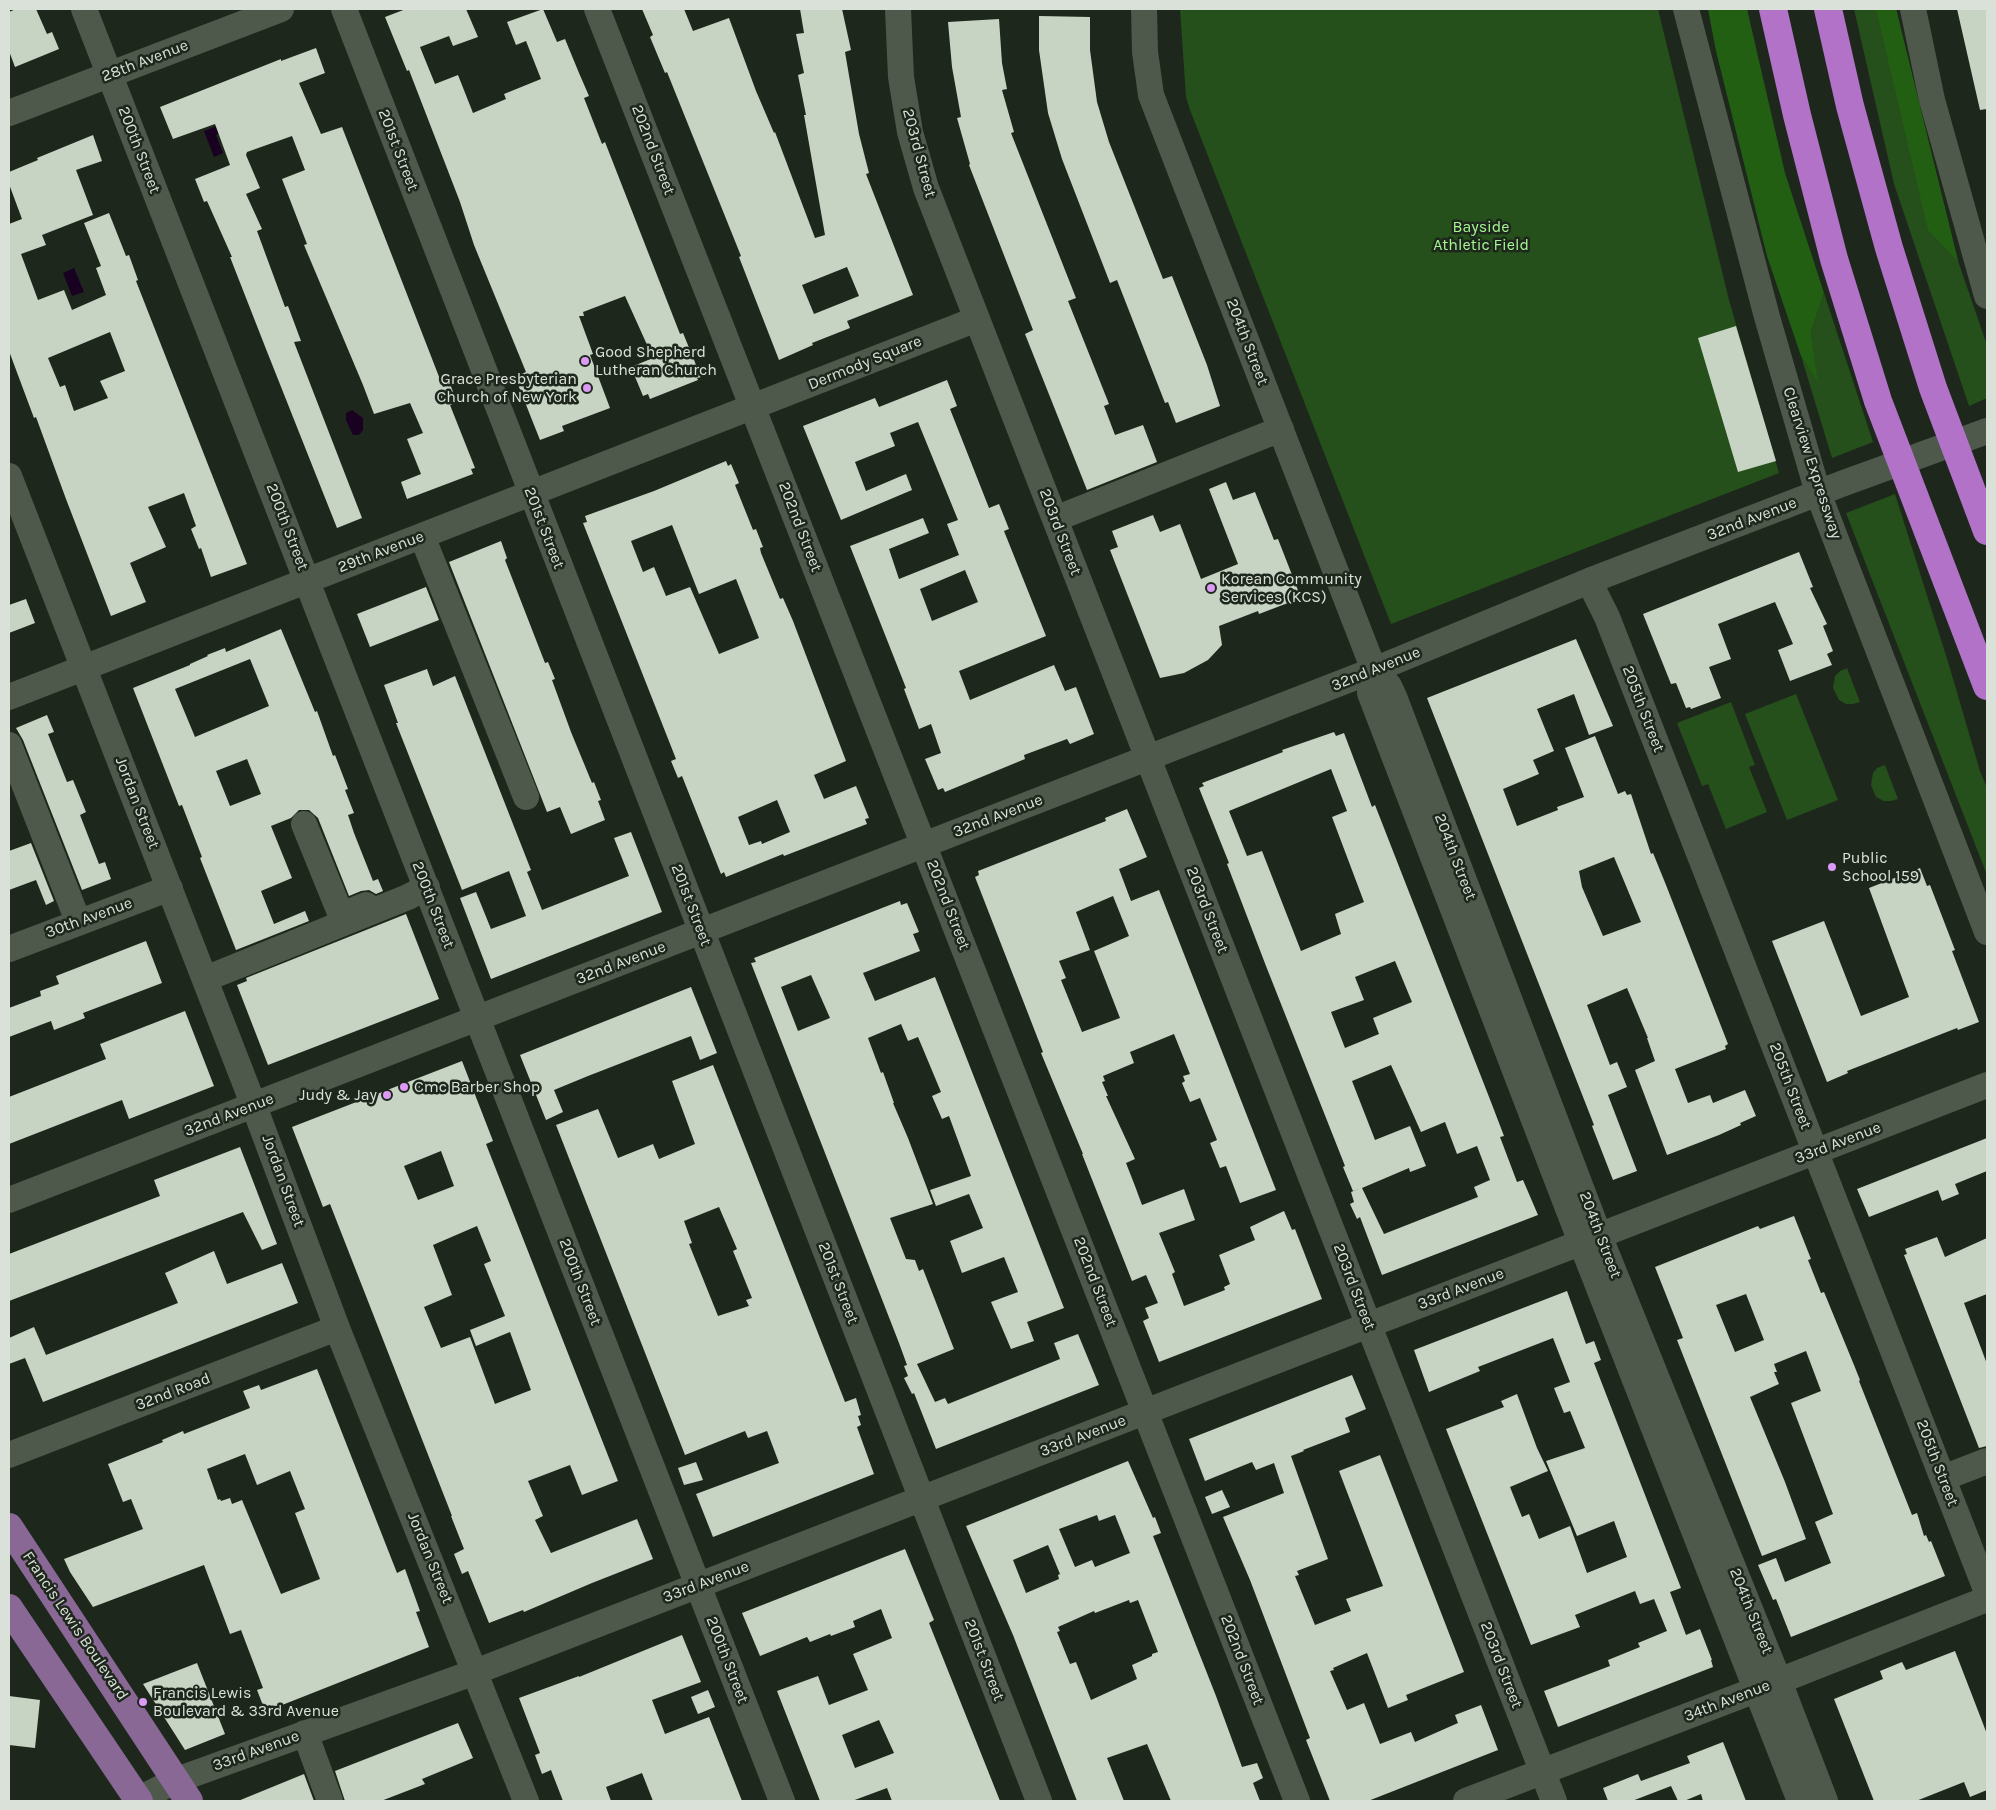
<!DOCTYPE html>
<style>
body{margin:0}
#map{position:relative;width:1996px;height:1810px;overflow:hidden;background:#1e271c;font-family:Karla,sans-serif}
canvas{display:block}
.frame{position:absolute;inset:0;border:10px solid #dae1d9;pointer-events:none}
</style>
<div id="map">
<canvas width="1996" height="1810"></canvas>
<div class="frame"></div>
</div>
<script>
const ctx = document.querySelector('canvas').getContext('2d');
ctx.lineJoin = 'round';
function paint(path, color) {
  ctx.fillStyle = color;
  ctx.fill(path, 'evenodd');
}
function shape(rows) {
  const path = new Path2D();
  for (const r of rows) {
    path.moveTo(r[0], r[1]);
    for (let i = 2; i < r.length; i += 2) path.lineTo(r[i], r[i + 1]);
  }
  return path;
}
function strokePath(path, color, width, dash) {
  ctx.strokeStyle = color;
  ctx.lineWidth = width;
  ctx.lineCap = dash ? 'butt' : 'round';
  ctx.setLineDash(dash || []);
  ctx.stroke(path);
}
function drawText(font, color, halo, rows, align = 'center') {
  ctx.font = font + ' Karla,sans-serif';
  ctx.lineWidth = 5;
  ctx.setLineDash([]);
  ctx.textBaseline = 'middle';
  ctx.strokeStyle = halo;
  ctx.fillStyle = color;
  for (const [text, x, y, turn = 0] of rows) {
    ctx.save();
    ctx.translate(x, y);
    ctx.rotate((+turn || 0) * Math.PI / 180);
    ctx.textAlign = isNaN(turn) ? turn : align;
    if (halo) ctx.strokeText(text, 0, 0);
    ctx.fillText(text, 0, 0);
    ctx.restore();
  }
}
const green = shape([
 [1180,9,1658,9,1729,300,1779,473,1391,624,1190,110,1186,97],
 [1854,9,1896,9,1958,261,1987,345,1987,398,1969,406,1894,184],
 [1824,293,1873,442,1832,458,1801,356,1817,381,1811,333],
 [1895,494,1949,665,1980,771,1987,788,1987,875,1846,513],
 [1847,668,1860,702,1853,704,1846,704,1839,700,1833,688,1835,676,1840,671],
 [1796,694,1838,800,1787,820,1745,714],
 [1731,702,1755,765,1749,767,1767,812,1726,829,1708,784,1702,786,1677,723],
 [1885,765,1898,799,1891,801,1884,801,1876,797,1871,785,1873,773,1877,768]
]);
const forest = shape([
 [1708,9,1747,9,1785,173,1824,293,1811,333,1818,383,1801,356,1767,256,1716,51],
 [1876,9,1896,9,1958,261,1928,230]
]);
const water = shape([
 [217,126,219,133,216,135,223,153,214,157,204,131],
 [74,268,84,292,72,296,63,273],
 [352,410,363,418,363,430,359,435,353,435,346,420,346,413]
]);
const building = shape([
 [16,9,36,9,47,34,52,32,59,49,15,67,9,51,9,12],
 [406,9,466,9,478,37,453,46,449,36,420,47,435,84,458,75,473,113,506,99,504,94,541,79,526,41,516,45,507,22,543,9,557,42,565,39,579,73,589,96,584,98,602,144,605,142,680,334,683,333,701,377,697,378,698,380,650,399,648,394,643,396,631,367,653,358,625,296,583,312,584,316,579,316,593,354,590,355,610,408,562,426,564,431,540,440,515,377,526,372,474,245,460,202,409,70,407,71,385,17],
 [642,9,684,9,693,31,729,18,756,91,774,133,775,132,815,238,825,235,804,115,806,115,798,75,804,73,796,34,804,33,800,9,842,9,851,50,845,52,859,134,869,173,866,174,913,295,847,321,850,328,812,343,813,345,779,360,739,257,741,256,667,72,665,73,650,37,653,35],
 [847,267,859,296,814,314,802,285],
 [1957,9,1987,9,1987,109,1980,110],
 [1039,16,1090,17,1090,50,1097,102,1109,142,1163,279,1172,276,1207,365,1220,406,1176,423,1168,402,1165,403,1117,280,1110,283,1062,159,1048,113,1039,50],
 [999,19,1002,63,1007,89,1002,90,1014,132,1011,133,1076,298,1068,301,1109,404,1104,406,1115,435,1143,425,1157,462,1087,490,1025,334,1033,330,969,165,970,164,957,118,961,117,952,67,948,22],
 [316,48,325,73,299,83,321,134,342,127,443,387,450,384,457,402,450,405,475,468,471,469,473,474,407,499,401,482,421,474,407,439,423,433,410,403,374,414,363,385,304,245,307,244,282,179,305,170,292,136,247,152,246,155,260,188,246,194,262,229,257,231,285,307,288,306,301,341,294,342,362,518,337,528,266,349,230,257,232,257,207,201,204,202,195,179,230,165,215,124,173,139,160,107,281,59,281,61],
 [93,135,102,161,76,170,93,215,42,235,46,245,21,254,38,300,64,290,72,310,106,295,96,268,101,266,84,223,109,213,126,256,129,255,138,280,136,281,247,564,211,577,201,548,199,549,191,529,196,526,184,493,148,507,166,547,130,563,146,602,111,616,66,499,36,417,34,418,9,351,9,224,22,219,9,184,9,172,38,160,37,158],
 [110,332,125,371,100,381,108,398,74,411,65,385,60,387,48,358],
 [1736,326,1776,461,1738,472,1698,338],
 [947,380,957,406,950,409,989,508,999,504,1009,529,1004,531,1046,636,959,671,970,700,1054,665,1065,691,1076,687,1094,734,1070,744,1067,739,1024,755,1025,759,945,792,943,788,938,790,925,759,941,753,931,724,919,729,904,689,906,688,850,546,923,518,929,533,889,549,899,579,959,555,947,524,958,520,918,422,890,433,895,446,855,462,866,491,906,474,912,490,841,520,803,426,875,398,879,407],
 [965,570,978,602,932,621,920,589],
 [726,461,728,466,731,464,739,483,735,485,753,530,756,529,763,547,760,548,761,553,780,599,783,598,793,621,846,761,814,775,824,799,856,786,869,818,865,819,867,824,784,856,783,854,726,877,724,872,721,874,682,776,678,778,671,761,676,759,583,523,587,522,585,516,654,491],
 [672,525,699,594,736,579,759,638,719,654,690,587,666,596,654,567,643,572,631,541],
 [777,800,790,832,762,844,761,841,749,845,738,817],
 [1226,482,1233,500,1255,492,1274,540,1278,539,1301,598,1259,614,1258,611,1219,626,1222,645,1208,660,1184,673,1160,678,1110,550,1118,547,1112,531,1153,515,1160,532,1180,524,1201,579,1238,564,1209,489],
 [501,541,507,558,505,560,545,663,548,662,555,679,552,680,571,732,592,783,594,782,601,800,598,801,605,820,571,834,560,807,547,812,449,562],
 [1799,552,1813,587,1810,588,1827,624,1823,626,1833,651,1827,654,1832,665,1790,681,1778,650,1793,644,1775,602,1718,624,1731,659,1709,667,1721,698,1691,709,1690,707,1686,708,1676,683,1671,684,1643,614],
 [426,587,439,620,370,647,357,614],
 [26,599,35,623,9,633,9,605],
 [281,629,315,712,317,711,333,756,335,755,348,789,345,790,354,813,348,815,354,833,373,881,378,879,383,891,376,894,369,890,361,891,349,896,318,818,309,810,299,810,291,818,271,826,292,878,261,891,274,924,305,911,309,921,236,950,200,858,202,857,182,805,179,806,133,688,190,665,190,664,208,656,207,655,225,648,226,652],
 [250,659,269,706,195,737,175,689],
 [247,759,261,794,230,806,216,771],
 [1576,639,1613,726,1589,735,1574,694,1537,709,1554,751,1533,760,1539,774,1503,789,1517,826,1558,810,1557,807,1584,797,1565,748,1595,736,1618,794,1625,791,1627,795,1631,794,1651,854,1653,853,1666,885,1728,1044,1725,1046,1726,1049,1675,1069,1688,1103,1710,1095,1713,1103,1745,1090,1756,1116,1740,1123,1741,1125,1719,1135,1667,1155,1635,1070,1655,1061,1647,1038,1648,1038,1627,988,1587,1005,1610,1065,1617,1062,1627,1087,1608,1095,1637,1171,1613,1180,1592,1126,1594,1125,1427,698],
 [1614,857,1641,922,1603,936,1582,887,1579,871],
 [427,669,433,686,455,676,531,870,527,872,542,910,629,876,614,838,631,832,662,912,491,979,460,898,476,892,491,929,526,916,509,871,462,890,396,723,398,723,384,685],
 [47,715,54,732,48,734,67,782,73,780,86,812,80,815,99,864,105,862,111,879,82,890,23,740,16,728],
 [1334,732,1336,736,1344,733,1372,807,1375,805,1491,1102,1504,1136,1500,1137,1517,1182,1523,1180,1538,1215,1382,1275,1360,1217,1357,1219,1350,1204,1354,1202,1351,1192,1361,1188,1353,1191,1343,1167,1345,1166,1266,966,1227,864,1229,863,1199,788,1204,786,1202,783,1283,752,1282,750],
 [1331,769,1347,811,1332,817,1364,902,1335,914,1341,934,1301,951,1262,851,1247,856,1229,811],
 [1395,961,1412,1002,1373,1018,1379,1034,1345,1048,1331,1012,1364,1000,1355,977],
 [1391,1065,1421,1132,1445,1122,1457,1154,1477,1146,1490,1180,1474,1187,1478,1197,1384,1234,1362,1188,1409,1168,1410,1172,1426,1166,1410,1126,1375,1140,1352,1081],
 [1127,809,1147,857,1119,869,1131,901,1159,890,1276,1190,1240,1203,1226,1166,1220,1168,1210,1143,1217,1140,1200,1098,1190,1102,1182,1083,1185,1081,1183,1076,1190,1074,1174,1034,1130,1052,1134,1063,1103,1076,1105,1081,1102,1082,1108,1096,1106,1096,1135,1159,1126,1163,1135,1186,1142,1205,1184,1189,1195,1220,1159,1233,1175,1272,1172,1274,1184,1306,1225,1290,1224,1287,1230,1284,1219,1255,1255,1240,1250,1227,1284,1211,1292,1230,1295,1229,1322,1299,1159,1362,1143,1321,1149,1318,1145,1308,1158,1303,1146,1275,1132,1281,1082,1154,1083,1154,1041,1053,1043,1052,975,877,979,875,978,871,1106,821,1105,818],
 [1113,896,1129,936,1094,951,1120,1018,1082,1032,1061,980,1066,978,1059,961,1090,950,1076,912],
 [31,843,54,901,46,905,36,880,9,890,9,851],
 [1920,868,1927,886,1930,885,1955,950,1952,951,1979,1022,1958,1030,1957,1028,1847,1071,1848,1073,1827,1082,1772,941,1824,921,1861,1016,1909,997,1869,888],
 [900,901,901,905,907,903,919,932,913,934,920,951,863,973,875,1001,935,977,1064,1308,1027,1322,1034,1341,1011,1349,991,1302,1018,1292,1004,1257,962,1273,950,1241,983,1228,969,1194,936,1206,930,1190,971,1176,949,1116,942,1119,932,1096,941,1092,918,1037,908,1041,901,1024,868,1038,881,1073,883,1072,894,1103,893,1103,908,1138,933,1204,890,1218,906,1259,915,1260,919,1271,923,1269,954,1349,917,1364,935,1402,945,1398,948,1404,1060,1359,1054,1343,1078,1334,1099,1385,936,1449,914,1393,912,1394,904,1378,908,1376,904,1366,907,1365,899,1343,751,963,756,962,754,958],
 [811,975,830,1018,798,1031,781,987],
 [406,914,439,999,268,1065,237,985,247,981,246,978],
 [146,941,162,983,83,1013,85,1018,54,1030,51,1021,9,1037,9,1008,41,996,40,991,59,984,56,976],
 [691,987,717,1053,700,1060,691,1036,588,1076,554,1090,563,1112,546,1120,520,1055],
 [185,1011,214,1086,129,1119,122,1100,9,1144,9,1097,106,1059,100,1044],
 [462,1061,493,1141,486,1144,618,1481,582,1495,570,1465,528,1481,543,1516,535,1520,551,1553,637,1519,653,1559,592,1583,524,1612,523,1610,489,1623,468,1571,462,1574,454,1554,464,1549,451,1516,452,1516,330,1204,323,1207,292,1127],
 [441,1151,454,1186,418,1200,404,1166],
 [477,1226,491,1261,484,1264,505,1316,470,1330,476,1346,510,1332,531,1390,495,1404,470,1337,441,1348,424,1307,452,1295,433,1245],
 [713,1065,845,1402,856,1398,861,1415,858,1416,861,1425,857,1427,874,1474,713,1537,696,1494,779,1463,767,1431,748,1438,745,1431,685,1455,556,1125,598,1109,618,1158,653,1144,659,1159,695,1144,672,1081],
 [719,1207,737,1249,733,1251,752,1298,746,1300,749,1306,718,1316,689,1244,692,1243,684,1221],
 [1987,1138,1987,1171,1955,1184,1959,1194,1942,1201,1938,1190,1869,1217,1857,1189],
 [240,1147,277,1244,262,1250,243,1212,9,1301,9,1254,160,1196,154,1180],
 [1794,1216,1811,1259,1808,1260,1821,1293,1824,1292,1854,1365,1860,1380,1859,1381,1912,1515,1917,1513,1924,1536,1926,1535,1929,1542,1931,1541,1945,1576,1791,1637,1776,1599,1773,1600,1758,1565,1776,1558,1785,1582,1831,1563,1815,1522,1833,1514,1791,1403,1821,1391,1806,1351,1774,1364,1777,1372,1774,1372,1779,1384,1750,1397,1785,1482,1806,1539,1762,1556,1677,1340,1683,1338,1655,1267,1758,1226,1760,1229],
 [1746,1294,1764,1340,1735,1352,1716,1305],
 [1937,1237,1945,1257,1987,1238,1987,1294,1964,1303,1987,1364,1987,1446,1979,1448,1904,1255,1907,1254,1905,1249],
 [214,1251,227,1284,282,1263,298,1303,43,1402,25,1358,9,1364,9,1338,34,1327,46,1355,178,1303,165,1273],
 [1567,1291,1586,1344,1594,1341,1601,1360,1594,1363,1681,1588,1670,1592,1686,1635,1700,1629,1712,1660,1711,1660,1713,1667,1558,1727,1544,1691,1610,1666,1608,1660,1640,1647,1638,1643,1667,1631,1654,1599,1640,1604,1635,1591,1575,1615,1580,1627,1531,1645,1446,1429,1504,1407,1501,1401,1517,1394,1537,1448,1548,1471,1510,1487,1522,1517,1529,1514,1539,1539,1570,1526,1587,1573,1627,1557,1614,1521,1577,1536,1546,1461,1585,1448,1570,1411,1564,1413,1554,1388,1570,1382,1553,1338,1478,1367,1480,1371,1429,1392,1414,1350],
 [317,1369,397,1573,405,1569,420,1611,416,1612,429,1647,272,1709,270,1705,264,1708,257,1690,263,1688,241,1630,230,1634,204,1565,93,1607,70,1572,64,1559,143,1529,131,1499,123,1502,108,1464,163,1442,162,1440,183,1431,184,1434,250,1408,243,1391,259,1385,261,1390],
 [245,1454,257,1485,290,1471,305,1509,295,1513,320,1579,281,1594,242,1500,232,1504,230,1498,221,1501,220,1499,218,1500,207,1469],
 [1352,1375,1366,1409,1345,1418,1350,1432,1303,1450,1304,1451,1291,1456,1328,1559,1297,1571,1299,1575,1295,1576,1315,1625,1351,1611,1346,1599,1383,1586,1339,1471,1380,1455,1464,1672,1406,1695,1408,1700,1388,1708,1367,1653,1333,1668,1334,1670,1330,1671,1347,1710,1364,1703,1380,1744,1411,1732,1415,1742,1458,1723,1455,1715,1481,1705,1498,1750,1368,1801,1330,1801,1306,1740,1310,1738,1250,1580,1223,1517,1284,1493,1274,1463,1256,1470,1252,1462,1205,1481,1189,1439],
 [1128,1461,1153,1518,1155,1517,1161,1533,1153,1536,1216,1696,1242,1767,1257,1763,1263,1778,1253,1783,1260,1801,1171,1801,1147,1744,1107,1758,1124,1801,1077,1801,1013,1635,966,1526],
 [1097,1515,1099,1521,1115,1515,1130,1553,1095,1567,1092,1560,1075,1567,1059,1529],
 [1048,1545,1060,1574,1058,1575,1059,1579,1026,1593,1013,1560],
 [1129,1600,1130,1603,1138,1600,1158,1652,1152,1654,1152,1656,1132,1665,1137,1679,1091,1700,1076,1662,1070,1664,1057,1632,1060,1631,1058,1627,1094,1611,1095,1613],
 [696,1462,703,1480,684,1485,678,1468],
 [1222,1490,1230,1507,1212,1514,1205,1497],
 [905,1549,934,1620,929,1623,1000,1801,892,1801,887,1788,852,1801,820,1801,777,1691,818,1676,829,1705,868,1690,853,1654,892,1638,881,1609,853,1621,855,1627,831,1636,830,1634,810,1642,807,1637,760,1656,742,1613],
 [879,1720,894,1753,855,1768,842,1735],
 [682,1635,701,1682,652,1700,665,1734,709,1717,742,1801,653,1801,642,1773,606,1787,611,1801,563,1801,551,1770,542,1774,535,1755,540,1753,519,1698,579,1676,579,1677],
 [1955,1651,1987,1734,1987,1790,1970,1797,1964,1782,1916,1801,1874,1801,1834,1699,1883,1679,1880,1671,1902,1662,1906,1670],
 [197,1663,225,1734,185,1750,143,1684],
 [708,1690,715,1707,698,1714,691,1697],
 [9,1696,40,1700,35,1748,9,1745],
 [458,1723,473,1758,422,1779,425,1784,381,1801,345,1801,335,1771],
 [1723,1742,1746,1801,1703,1801,1701,1794,1684,1801,1678,1801,1671,1786,1632,1801,1608,1801,1603,1788,1638,1774,1641,1781,1690,1763,1687,1756],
 [304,1774,314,1801,238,1801]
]);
const minor = shape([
 [84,9,782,1801],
 [344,9,1039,1801],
 [597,9,1297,1801],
 [898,9,901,77,910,132,926,188,1554,1801],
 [1144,9,1145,52,1151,95,1374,670,1389,686,1395,699,1599,1235,1779,1681,1825,1801],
 [1686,9,1767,317,1818,493,1987,932],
 [1913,9,1932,100,1987,296],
 [9,113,281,9],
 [9,476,254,1106,337,1328,526,1801],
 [1055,519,1281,429],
 [422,536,526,797],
 [1589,581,1607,617,1987,1592],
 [1374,670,1370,693,1581,1242,1800,1801],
 [9,697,977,319],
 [9,745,78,921],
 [304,824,341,915,366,905],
 [9,949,170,888],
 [205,979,408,897,427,887],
 [9,1200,1374,670,1589,581,1844,483,1987,431],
 [9,1455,337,1328],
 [1943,1478,1987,1461],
 [305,1733,330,1801],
 [135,1801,177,1780,475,1672,1987,1085],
 [1466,1801,1779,1681,1987,1599]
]);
const major = shape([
 [9,1527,189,1801],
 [9,1608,139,1801]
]);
const highway = shape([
 [1773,9,1797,115,1834,259,1878,401,1987,686],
 [1828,9,1850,106,1889,248,1933,388,1987,531]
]);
const markers = [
 [585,361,5,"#dc99f5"],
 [587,388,5,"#dc99f5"],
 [1211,588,5,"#dc99f5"],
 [1832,867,5,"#dc99f5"],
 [404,1087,5,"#dc99f5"],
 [387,1095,5,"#dc99f5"],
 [143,1702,5,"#dc99f5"]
];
const streetNames = [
 ["28th Avenue",145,61,-21],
 ["200th Street",139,150,69],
 ["201st Street",398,150,69],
 ["202nd Street",653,150,69],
 ["203rd Street",919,153,75],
 ["204th Street",1247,342,69],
 ["Dermody Square",865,363,-22],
 ["Clearview Expressway",1812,463,72],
 ["32nd Avenue",1752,519,-21],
 ["200th Street",287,527,69],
 ["202nd Street",800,527,69],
 ["201st Street",544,528,69],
 ["203rd Street",1060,532,69],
 ["29th Avenue",381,552,-21],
 ["32nd Avenue",1376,669,-22],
 ["205th Street",1643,709,69],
 ["Jordan Street",137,803,69],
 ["32nd Avenue",998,816,-21],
 ["204th Street",1455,857,69],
 ["200th Street",433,905,69],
 ["201st Street",691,905,69],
 ["202nd Street",948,905,69],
 ["203rd Street",1207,910,69],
 ["30th Avenue",89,918,-20],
 ["32nd Avenue",621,963,-21],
 ["205th Street",1790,1086,69],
 ["32nd Avenue",229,1115,-21],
 ["33rd Avenue",1838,1143,-21],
 ["Jordan Street",283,1181,70],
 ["204th Street",1600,1235,69],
 ["200th Street",580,1282,69],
 ["202nd Street",1095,1282,69],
 ["201st Street",838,1283,69],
 ["203rd Street",1354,1287,69],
 ["33rd Avenue",1461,1289,-21],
 ["32nd Road",173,1392,-21],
 ["33rd Avenue",1083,1436,-21],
 ["205th Street",1937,1463,69],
 ["Jordan Street",430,1558,68],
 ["33rd Avenue",706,1582,-21],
 ["204th Street",1751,1611,68],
 ["Francis Lewis Boulevard",75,1626,56],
 ["200th Street",727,1660,69],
 ["201st Street",984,1660,69],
 ["202nd Street",1242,1660,69],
 ["203rd Street",1501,1665,69],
 ["34th Avenue",1727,1701,-21],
 ["33rd Avenue",256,1751,-20]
];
const parkNames = [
 ["Bayside",1481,227],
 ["Athletic Field",1481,245]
];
const poiNames = [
 ["Good Shepherd",595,352],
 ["Lutheran Church",595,370],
 ["Grace Presbyterian",577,379,"right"],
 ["Church of New York",577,397,"right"],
 ["Korean Community",1221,579],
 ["Services (KCS)",1221,597],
 ["Public",1842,858],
 ["School 159",1842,876],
 ["Cmc Barber Shop",414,1087],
 ["Judy & Jay",377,1095,"right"],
 ["Francis Lewis",153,1693],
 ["Boulevard & 33rd Avenue",153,1711]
];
paint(green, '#254f1b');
paint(forest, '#235f13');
paint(water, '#190121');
paint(building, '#c7d4c4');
strokePath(minor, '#4e594c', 26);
strokePath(major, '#896896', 28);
strokePath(highway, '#b172c8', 28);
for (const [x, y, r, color] of markers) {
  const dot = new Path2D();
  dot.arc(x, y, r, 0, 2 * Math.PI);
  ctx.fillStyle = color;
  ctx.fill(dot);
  strokePath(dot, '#1e271c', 2);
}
drawText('16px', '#dae1d9', '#1e271c', streetNames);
drawText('16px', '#a5f692', '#1e271c', parkNames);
drawText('16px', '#dae1d9', '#1e271c', poiNames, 'left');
</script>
